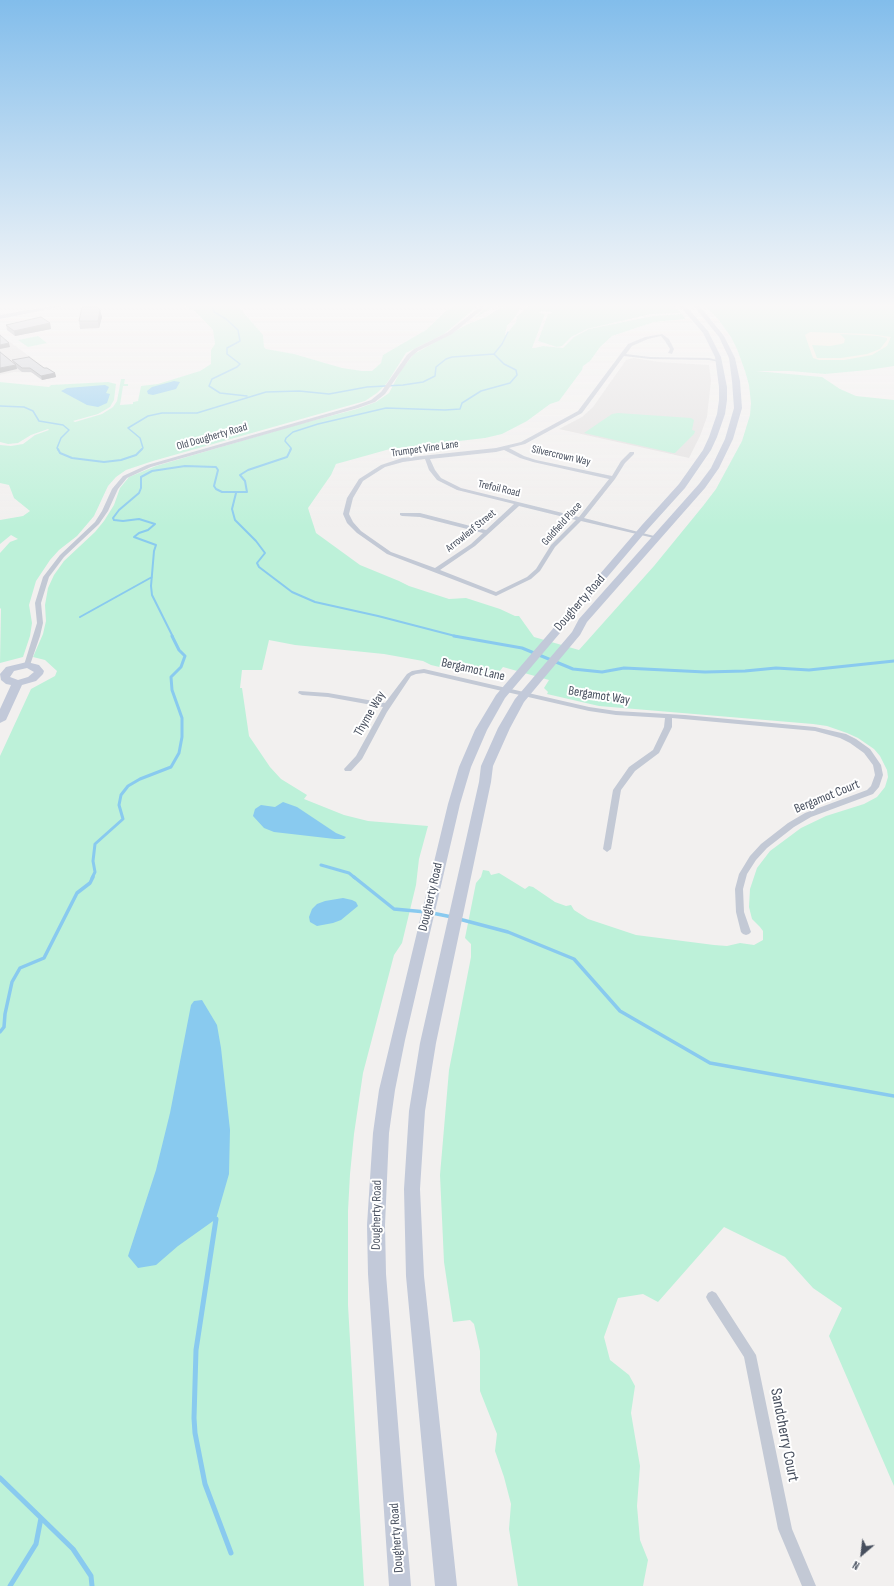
<!DOCTYPE html>
<style>
body{margin:0}
#map{position:relative;width:894px;height:1586px;overflow:hidden;background:#f2f0ef;font-family:"Sofia Sans Condensed",sans-serif}
canvas{display:block}
.north{position:absolute;left:842px;top:1534px;width:40px;height:40px;-webkit-text-stroke:3px #fff;paint-order:stroke;rotate:208deg;font-size:11px;font-weight:700;line-height:16px;text-align:center;color:#474f5e}
.north::after{content:'';display:block;margin:auto;width:14px;height:18px;background:#474f5e;clip-path:polygon(50% 0,100% 100%,50% 72%,0 100%)}
</style>
<div id="map">
<canvas width="894" height="1586"></canvas>
<div class="north">N</div>
</div>
<script>
const ctx = document.querySelector('canvas').getContext('2d');
ctx.lineJoin = 'round';
function paint(path, color) {
  ctx.fillStyle = color;
  ctx.fill(path, 'evenodd');
}
function shape(rows) {
  const path = new Path2D();
  for (const r of rows) {
    path.moveTo(r[0], r[1]);
    for (let i = 2; i < r.length; i += 2) path.lineTo(r[i], r[i + 1]);
  }
  return path;
}
function strokePath(path, color, width, dash) {
  ctx.strokeStyle = color;
  ctx.lineWidth = width;
  ctx.lineCap = dash ? 'butt' : 'round';
  ctx.setLineDash(dash || []);
  ctx.stroke(path);
}
function drawText(font, color, halo, rows, align = 'center') {
  ctx.font = font + ' "Sofia Sans Condensed",sans-serif';
  ctx.lineWidth = 4;
  ctx.setLineDash([]);
  ctx.textBaseline = 'middle';
  ctx.strokeStyle = halo;
  ctx.fillStyle = color;
  for (const [text, x, y, turn = 0] of rows) {
    ctx.save();
    ctx.translate(x, y);
    ctx.rotate((+turn || 0) * Math.PI / 180);
    ctx.textAlign = isNaN(turn) ? turn : align;
    if (halo) ctx.strokeText(text, 0, 0);
    ctx.fillText(text, 0, 0);
    ctx.restore();
  }
}
const education = shape([
 [6,339,44,367,43,370,33,373,14,372,0,375,0,340],
 [633,358,660,362,709,365,711,381,707,417,700,436,689,458,559,429,582,417,593,407,626,360]
]);
const green = shape([
 [185,305,237,305,263,335,264,347,266,349,294,354,342,368,362,371,372,371,381,363,383,355,426,330,446,311,456,305,479,305,444,334,406,353,387,383,377,393,365,401,153,461,126,470,116,477,108,486,94,516,77,536,59,550,50,560,36,581,29,605,32,623,30,636,23,657,0,663,1,609,0,608,0,553,10,542,18,539,11,535,0,544,0,520,23,516,30,511,14,498,9,485,0,483,0,445,11,446,23,444,35,435,49,430,48,429,31,435,18,443,8,444,0,442,0,382,49,387,51,385,108,382,116,384,114,400,110,407,98,414,73,421,75,422,102,414,113,407,117,401,121,379,125,379,124,384,128,384,128,386,123,386,120,405,133,404,133,402,138,401,141,386,158,384,200,371,211,364,211,350,215,344,213,330,195,311,186,307],
 [488,305,522,305,518,308,519,310,516,316,507,326,505,334,506,335,516,322,517,316,524,311,523,309,531,305,673,305,681,313,651,314,587,329,571,337,562,346,557,347,538,341,548,314,551,314,552,312,541,311,539,313,545,314,532,348,535,348,543,346,563,348,574,337,589,329,653,316,682,314,685,319,654,322,612,336,600,347,590,361,583,366,582,370,559,401,550,404,527,421,502,434,485,438,390,449,336,464,331,475,308,508,316,533,360,565,399,581,409,586,449,599,466,598,500,609,515,616,519,616,534,637,579,650,654,566,703,506,716,489,742,441,750,415,751,403,749,385,745,371,737,349,731,337,718,319,704,305,894,305,894,366,868,370,825,374,790,371,756,371,822,377,840,389,856,396,894,400,894,1486,829,1336,842,1308,813,1288,785,1257,724,1227,658,1302,643,1294,618,1298,604,1337,610,1360,629,1375,635,1386,631,1413,640,1466,637,1506,640,1540,648,1560,643,1586,518,1586,509,1529,511,1504,504,1477,495,1451,497,1434,480,1391,480,1351,474,1324,470,1320,453,1322,444,1262,440,1175,449,1070,471,957,471,944,465,938,476,883,481,877,483,870,489,871,491,875,499,873,525,889,529,886,533,887,555,902,566,906,571,905,574,910,588,919,636,935,714,945,727,946,740,943,754,945,763,940,763,931,760,927,752,919,749,907,750,889,757,868,770,851,801,828,826,816,864,804,877,797,885,787,888,777,887,770,880,756,874,749,858,738,847,733,827,726,813,724,599,706,547,694,548,692,544,688,549,680,503,667,494,678,491,679,431,665,423,661,384,654,295,645,269,640,262,670,242,670,240,688,242,688,249,736,270,767,281,779,307,795,304,799,344,815,368,821,428,826,419,859,416,885,402,943,394,955,363,1073,354,1134,350,1174,348,1211,348,1305,364,1586,0,1586,0,756,31,689,55,676,57,671,45,660,33,657,43,634,46,621,45,605,48,588,54,575,64,561,95,532,104,521,114,505,120,488,129,477,156,466,296,425,357,409,376,402,389,393,401,370,414,354,468,324,486,317,500,308,507,308,495,306,475,318],
 [38,336,47,343,28,347,18,340],
 [618,413,691,418,694,420,692,430,695,431,694,434,675,453,673,453,584,433,612,414]
]);
const sand = shape([
 [810,332,870,334,891,337,887,346,872,355,844,360,819,360,813,358,805,335],
 [840,334,878,336,887,338,887,340,880,349,867,354,841,358,817,358,812,345,830,346,841,344,844,343,845,339]
]);
const water = shape([
 [174,381,180,382,176,389,153,395,148,394,147,391,152,387],
 [105,385,109,387,106,393,110,394,107,403,98,407,87,405,61,391,67,388],
 [283,802,297,807,336,833,346,837,344,839,335,839,274,832,264,828,253,816,255,809,261,805,275,807],
 [343,898,352,900,356,902,358,906,341,920,333,923,317,926,310,922,309,917,312,909,317,904,325,901],
 [202,1000,217,1025,221,1048,230,1130,229,1174,216,1219,178,1246,156,1265,138,1268,128,1256,156,1170,170,1113,191,1005,194,1001]
]);
const streamFar4 = shape([
 [212,305,214,312,226,319,238,330,240,341,227,348,227,354,240,364,237,367,212,379,209,386,220,393,247,396],
 [0,406,24,407,33,411,39,421,63,425,69,430,61,438,57,448,58,450],
 [141,450,143,448,140,438,128,428,148,416,162,413,197,413,266,392,299,391,329,394,367,387,403,385,423,382,435,376,436,367,446,359,452,357,494,354,502,344,508,332],
 [290,450,291,448,285,441,286,438,293,432,318,424,386,408,445,410,460,409,462,403,481,391,510,383,517,375,516,370,504,364,494,354]
]);
const streamFar3 = shape([
 [58,449,60,453,72,458,104,462,121,460,136,455,142,449],
 [236,493,232,509,235,520,256,541,265,553,257,563,259,567,292,592,315,602,378,616,459,637],
 [80,617,152,577],
 [173,637,152,595,151,586,154,551,156,545,134,537,139,533,148,530,155,524,139,519,123,521,114,520,113,518,119,510,139,493,141,488,141,477,152,471,185,466,216,467,218,470,214,486,216,489,222,492,247,492,245,481,240,475,248,470,287,457,291,449]
]);
const streamFar2 = shape([
 [454,636,522,648,573,669,602,672,624,668,705,672,745,671,776,668,809,670,894,661],
 [321,865,349,873,355,878],
 [92,878,95,872,93,861,95,844,123,819,119,805,121,795,128,786,140,779,171,767,179,753,182,737,182,718,172,690,171,677,181,667,185,656,179,650,172,636]
]);
const streamFar1 = shape([
 [354,877,394,909,426,912],
 [432,913,452,917],
 [459,919,508,932,574,959,620,1011,710,1063,894,1096],
 [0,1032,4,1027,5,1014,12,982,20,968,44,958,77,893,90,883,93,877]
]);
const stream = shape([
 [216,1219,196,1350,194,1418,195,1433,205,1484,231,1553],
 [0,1478,73,1549,91,1576,92,1586],
 [10,1586,36,1544,41,1518]
]);
const street = shape([
 [481,305,485,305,483,309,452,334,418,351,411,357,385,394,375,402,358,408,151,467,127,478,118,489,108,511,99,524,64,557,49,577,41,603,43,623,40,636,30,665,27,667,25,666,24,665,37,623,35,603,43,577,60,555,95,522,102,511,112,489,123,476,147,465,354,406,371,400,381,392,407,355,414,349,448,332,480,307,481,305],
 [662,334,669,339,674,349,672,354,668,353,670,349,665,341,661,336,648,339,632,346,626,354,650,357,709,358,721,361,719,362,709,360,650,359,624,356,582,413,525,444,509,448,524,456,536,460,612,476,621,461,630,452,634,452,634,454,625,463,615,479,584,518,658,537,658,539,581,521,555,547,540,571,531,579,496,596,387,554,357,533,347,523,343,514,347,498,359,479,381,465,402,458,496,448,521,442,578,411,628,344,645,337,662,334],
 [504,450,520,458,533,462,609,479,579,517,461,488,441,478,435,470,430,459,496,452,504,450],
 [425,459,429,470,437,480,457,490,514,504,486,530,420,513,400,513,400,515,402,516,420,517,483,533,471,544,435,568,391,552,361,531,353,522,349,514,353,498,363,481,385,467,403,462,425,459],
 [519,506,576,520,551,545,536,569,527,577,496,592,440,570,475,546,519,506],
 [424,669,589,707,616,711,685,715,815,727,846,734,856,739,870,749,881,765,883,775,879,787,873,794,811,817,794,827,767,848,756,860,747,874,743,889,744,912,751,932,749,934,746,935,743,934,741,932,736,912,735,889,739,874,750,856,761,844,788,823,805,813,867,790,871,786,875,775,873,765,864,753,850,743,840,738,815,731,672,718,672,727,659,753,635,771,621,790,611,849,607,852,603,849,613,790,629,767,653,750,664,727,665,718,616,715,589,711,424,673,416,674,411,676,387,712,362,759,351,771,345,771,344,769,356,756,383,707,328,697,302,695,298,693,299,691,328,693,385,703,407,674,412,671,424,669],
 [712,1291,716,1293,756,1355,792,1529,816,1586,802,1586,778,1529,744,1357,708,1301,706,1297,708,1293,712,1291]
]);
const secondary = shape([
 [58,305,68,305,0,319,0,315,58,305],
 [679,305,685,305,708,331,721,357,727,387,727,400,725,414,717,437,711,450,685,488,648,529,505,698,487,730,471,767,460,804,405,1040,395,1090,389,1133,385,1225,386,1274,411,1586,389,1586,368,1274,367,1225,373,1133,379,1090,391,1040,448,804,459,767,475,730,496,695,642,525,679,484,703,450,709,437,717,414,719,400,719,387,715,357,703,333,679,305],
 [693,305,699,305,724,336,735,358,740,381,742,408,733,439,719,468,705,488,587,622,580,635,524,702,510,728,493,766,491,782,436,1043,425,1111,420,1189,424,1276,457,1586,435,1586,406,1276,404,1189,409,1111,420,1043,479,782,481,766,498,728,515,699,572,632,579,619,699,484,711,468,725,439,734,408,732,381,729,358,719,337,693,305],
 [27,662,39,665,44,671,43,674,36,681,22,685,6,720,0,723,0,709,11,685,6,684,1,680,0,674,6,667,27,662],
 [27,668,34,672,28,677,18,680,10,677,14,671,27,668]
]);
const wall = shape([
 [100,310,102,317,99,328,80,329,79,321],
 [50,323,51,329,15,336,7,330,6,325],
 [12,360,44,368,55,373,56,377,42,380,31,372,22,372,17,368,17,369]
]);
const shadedWall = shape([
 [100,310,102,317,99,328,98,321],
 [50,323,51,329,15,336,14,331],
 [9,343,10,347,0,349,0,345],
 [16,365,17,369,0,373,0,368],
 [55,373,56,377,42,380,41,376]
]);
const building = shape([
 [82,307,97,307,100,310,98,321,79,321,82,307],
 [41,317,50,323,14,331,6,325,41,317],
 [0,335,9,343,0,345,0,335],
 [0,352,16,365,0,368,0,352],
 [29,357,44,368,47,368,55,373,41,376,30,368,22,368,12,360,29,357]
]);
const farStreetnames = [
 ["Old Dougherty Road",212,437,-16],
 ["Trumpet Vine Lane",425,449,-8],
 ["Silvercrown Way",561,456,13],
 ["Trefoil Road",499,489,13],
 ["Goldfield Place",562,524,-48],
 ["Arrowleaf Street",471,531,-39]
];
const streetNames = [
 ["Dougherty Road",580,603,-49],
 ["Bergamot Lane",473,670,13],
 ["Bergamot Way",599,696,9],
 ["Thyme Way",370,714,-60],
 ["Bergamot Court",827,797,-22],
 ["Dougherty Road",431,897,-77],
 ["Dougherty Road",377,1215,-89],
 ["Dougherty Road",397,1538,-94]
];
const nearStreetnames = [
 ["Sandcherry Court",784,1435,79]
];
paint(education, '#e3e1e1');
paint(green, '#bdf1d9');
paint(sand, '#f4f0e0');
paint(water, '#89caef');
strokePath(streamFar4, '#89caef', 1.5);
strokePath(streamFar3, '#89caef', 2);
strokePath(streamFar2, '#89caef', 3);
strokePath(streamFar1, '#89caef', 3.5);
strokePath(stream, '#89caef', 5);
paint(street, '#c3c9d5');
paint(secondary, '#c2c9d9');
paint(wall, '#afb1b7');
paint(shadedWall, '#8e9095');
paint(building, '#cbced5');
strokePath(building, '#8e9095', 1);
const sky = ctx.createLinearGradient(0, 0, 0, 527);
sky.addColorStop(0, '#82bdeb');
sky.addColorStop(0.58, '#f9f8f8');
sky.addColorStop(1, '#f9f8f800');
ctx.fillStyle = sky;
ctx.fillRect(0, 0, 894, 527);
drawText('11px', '#474f5e', '#fff', farStreetnames);
drawText('13px', '#474f5e', '#fff', streetNames);
drawText('16px', '#474f5e', '#fff', nearStreetnames);
</script>
